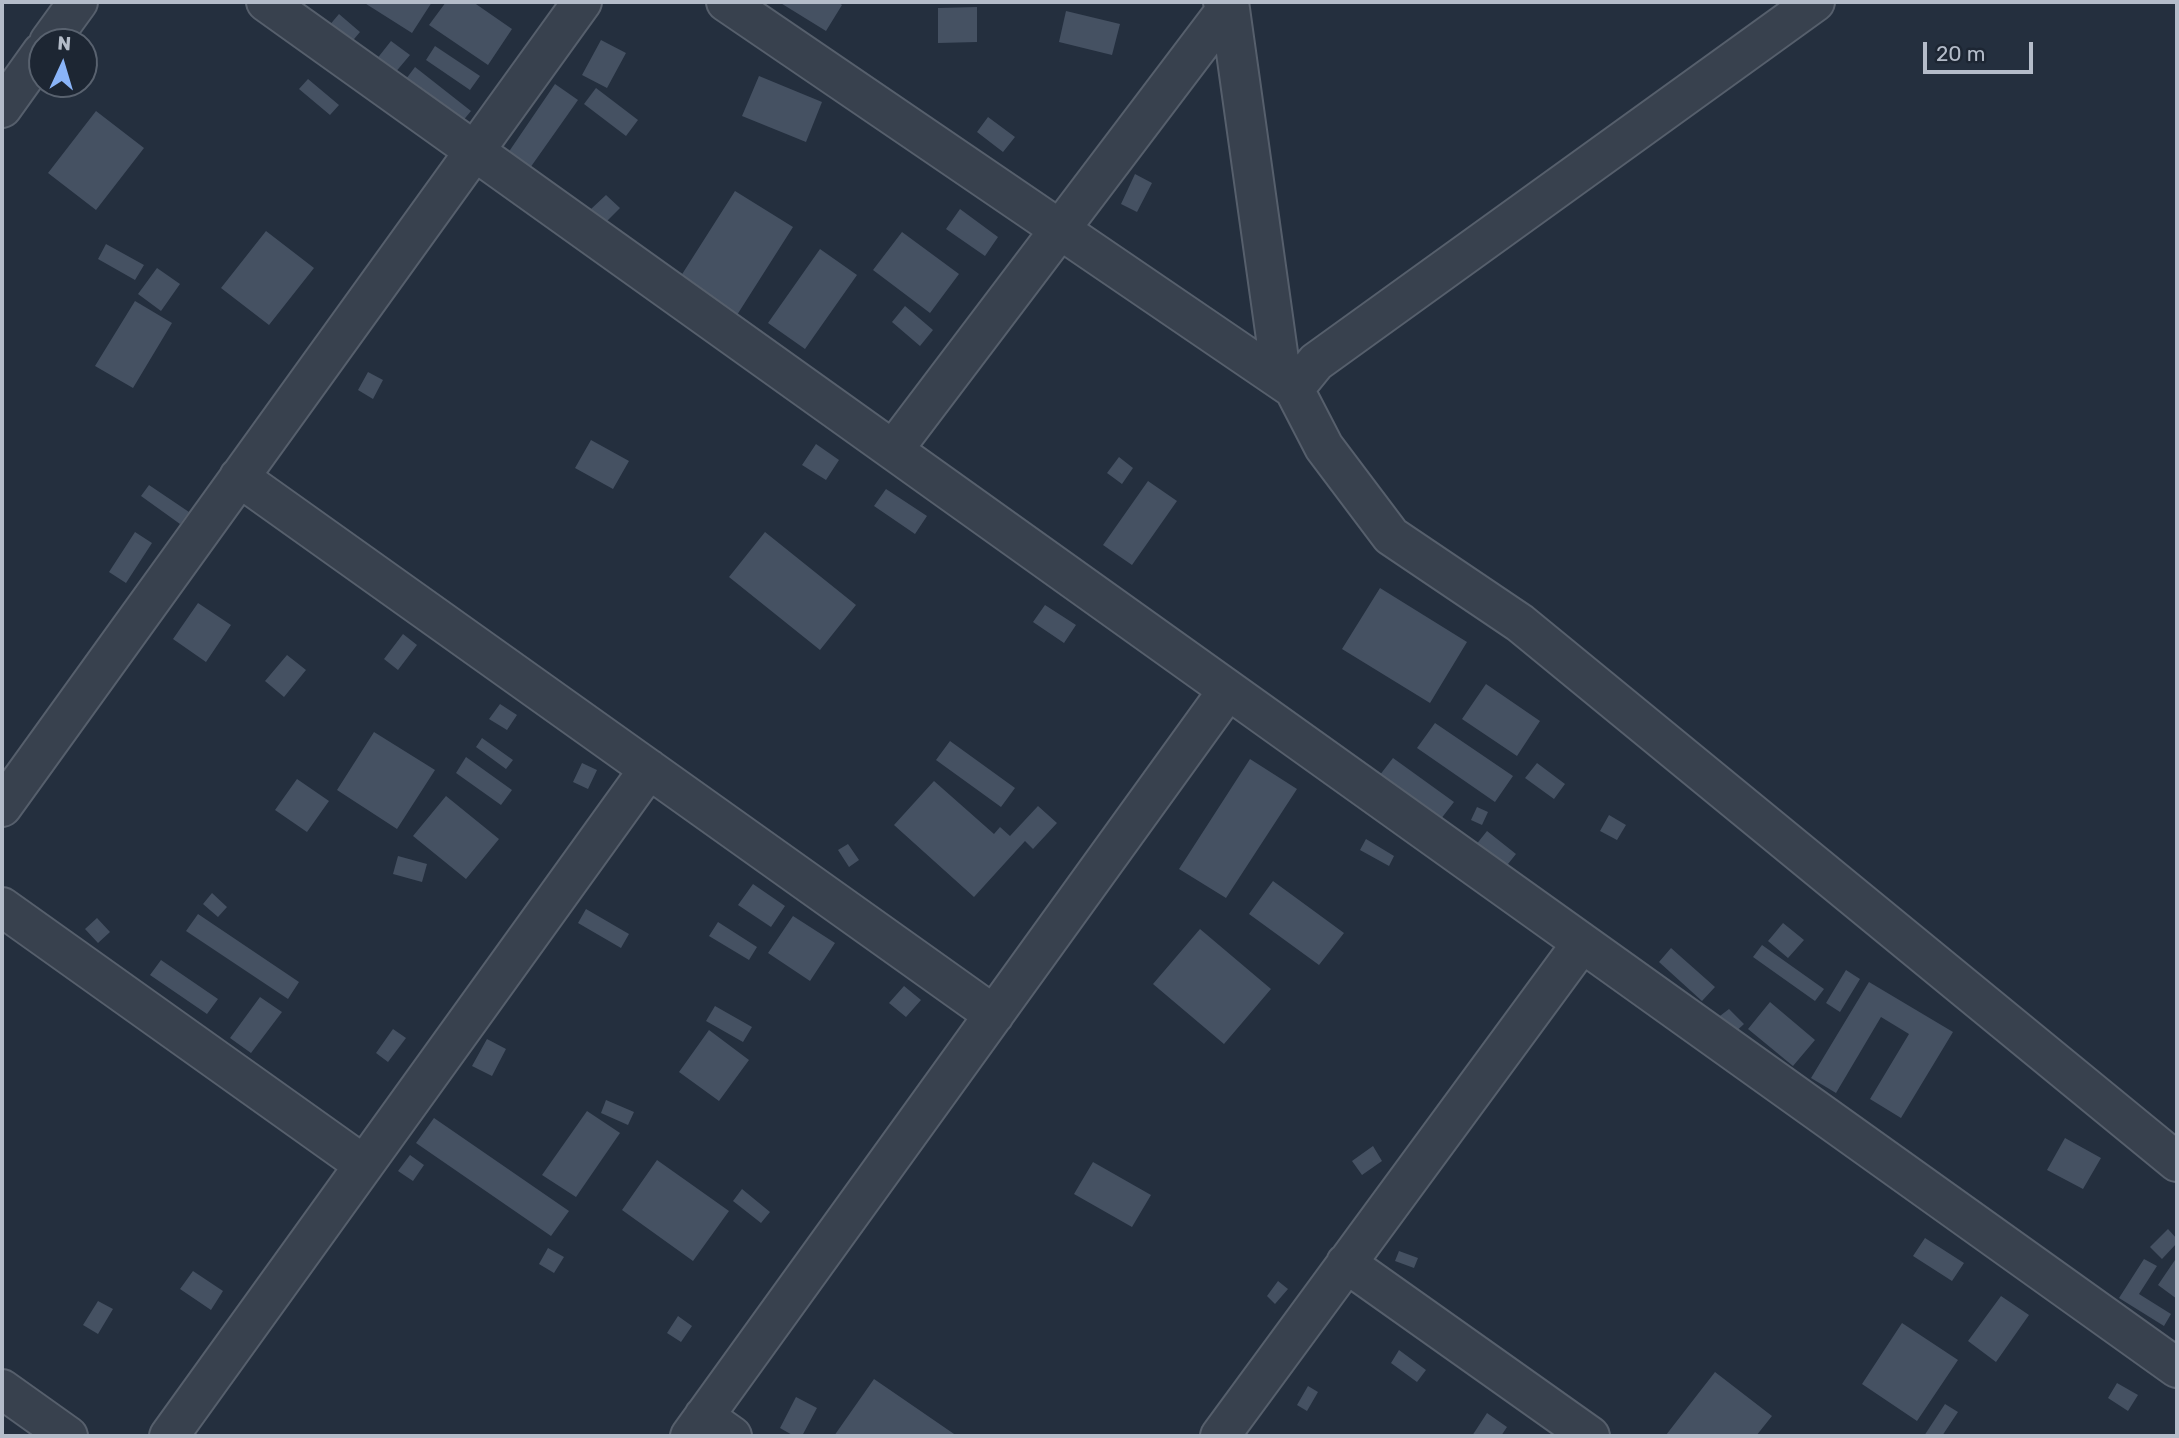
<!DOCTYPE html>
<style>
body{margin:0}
#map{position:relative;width:2179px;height:1438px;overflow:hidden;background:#242f3e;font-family:Rubik,sans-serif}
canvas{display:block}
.frame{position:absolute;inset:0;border:4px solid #b4bcc9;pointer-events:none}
.north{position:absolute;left:28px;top:28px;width:70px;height:70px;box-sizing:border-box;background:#1d2633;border:2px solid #59626f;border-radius:50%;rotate:4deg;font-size:19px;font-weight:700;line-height:28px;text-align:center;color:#b4bcc9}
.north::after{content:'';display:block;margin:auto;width:24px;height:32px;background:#8ab4f8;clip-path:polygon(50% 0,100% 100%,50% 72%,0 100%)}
.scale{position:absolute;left:1923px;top:42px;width:110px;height:32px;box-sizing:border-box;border:4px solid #b4bcc9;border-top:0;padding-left:9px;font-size:21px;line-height:24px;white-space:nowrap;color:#b4bcc9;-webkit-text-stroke:5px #1d2633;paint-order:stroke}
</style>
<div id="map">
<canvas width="2179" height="1438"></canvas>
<div class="frame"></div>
<div class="north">N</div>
<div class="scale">20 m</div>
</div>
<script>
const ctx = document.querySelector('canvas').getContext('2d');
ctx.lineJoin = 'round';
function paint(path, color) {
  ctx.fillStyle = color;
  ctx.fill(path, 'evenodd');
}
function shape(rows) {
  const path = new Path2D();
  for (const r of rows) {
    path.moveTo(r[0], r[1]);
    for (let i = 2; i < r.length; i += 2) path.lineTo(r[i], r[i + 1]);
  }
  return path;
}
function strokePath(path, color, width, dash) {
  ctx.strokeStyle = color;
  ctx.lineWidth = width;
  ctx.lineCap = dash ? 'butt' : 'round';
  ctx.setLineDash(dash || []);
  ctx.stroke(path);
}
const building = shape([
 [363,2,432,2,412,33],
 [446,2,473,2,512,29,488,65,429,25],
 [779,2,838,2,842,5,826,31],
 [977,7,977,42,938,43,938,8],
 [1066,11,1120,24,1112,55,1059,42],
 [339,14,360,32,349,45,328,27],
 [601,40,626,53,607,88,582,75],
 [391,41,410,55,394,74,376,60],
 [435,46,480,76,470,90,426,60],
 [415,67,471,111,461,123,406,79],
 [759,76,822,102,806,142,742,116],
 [308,79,339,105,330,115,299,89],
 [555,84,578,100,530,168,508,153],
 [596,88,638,120,626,136,584,104],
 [96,111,144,148,96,210,48,173],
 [988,117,1015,137,1003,152,977,132],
 [1135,174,1152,183,1137,212,1121,204],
 [735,191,793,227,737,315,679,279],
 [606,195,620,208,605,223,591,209],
 [960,209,998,237,985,256,946,229],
 [266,231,314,268,269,325,221,288],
 [902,232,959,274,930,313,873,270],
 [106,244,144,265,135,280,98,259],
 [820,249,857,275,805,349,768,323],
 [157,268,180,284,161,311,138,294],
 [135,301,172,323,133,388,95,366],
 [905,306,933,330,920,346,892,322],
 [368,372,383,380,373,399,358,390],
 [591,440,629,461,613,489,575,468],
 [816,444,839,460,826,480,802,465],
 [1119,457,1133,468,1122,484,1107,473],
 [1148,481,1177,501,1132,565,1103,545],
 [149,485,189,512,180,524,141,496],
 [886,489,927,516,915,534,874,506],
 [135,532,152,543,126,583,109,572],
 [765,532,856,605,820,650,729,577],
 [1380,588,1467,642,1430,703,1342,649],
 [198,603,231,625,206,662,173,639],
 [1045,605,1076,625,1064,643,1033,622],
 [403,634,417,645,398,670,384,659],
 [287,655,306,670,284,697,265,681],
 [1486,684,1540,721,1517,756,1462,719],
 [500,704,517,715,507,730,489,719],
 [1435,723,1513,776,1495,802,1417,748],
 [374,732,435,770,397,829,337,790],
 [482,738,513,760,506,769,476,747],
 [950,741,1015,788,1001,807,936,760],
 [466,757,512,790,501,805,456,773],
 [1393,758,1454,802,1437,824,1376,780],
 [1250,759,1297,789,1226,898,1179,869],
 [582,763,597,770,588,789,573,782],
 [1537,763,1565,784,1554,799,1525,778],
 [297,779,329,801,307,832,275,810],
 [934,781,994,834,1000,827,1010,836,1038,806,1057,823,1033,849,1025,841,974,897,894,825],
 [446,796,499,839,466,879,413,836],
 [1477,807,1488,812,1482,825,1471,820],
 [1609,815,1626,825,1617,840,1600,831],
 [1487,831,1516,854,1504,869,1475,846],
 [1366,839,1394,856,1389,866,1360,850],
 [848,844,859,860,849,867,838,850],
 [398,856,427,864,422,882,393,874],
 [1273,881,1344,933,1319,965,1249,914],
 [753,884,785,906,771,927,738,905],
 [212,893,227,907,218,917,203,904],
 [586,909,629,934,621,948,578,923],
 [198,914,299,982,288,999,186,931],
 [793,916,835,943,810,981,768,953],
 [97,918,110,932,98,943,85,929],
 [718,922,757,947,749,960,709,936],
 [1783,923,1804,940,1788,958,1768,941],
 [1200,929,1271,989,1224,1044,1153,984],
 [1762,945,1824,989,1815,1001,1753,957],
 [1671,948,1715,987,1702,1001,1659,962],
 [161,960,218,999,207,1014,150,975],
 [1846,970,1860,979,1840,1012,1826,1003],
 [1869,982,1953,1032,1901,1118,1870,1099,1909,1034,1881,1017,1836,1093,1811,1078],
 [904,986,921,1000,906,1017,889,1003],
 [260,997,282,1012,251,1053,230,1038],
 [1770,1002,1815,1040,1793,1066,1748,1029],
 [715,1006,752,1027,743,1042,706,1021],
 [1729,1009,1744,1024,1732,1035,1716,1019],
 [393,1029,406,1038,388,1062,376,1053],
 [709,1030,749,1060,719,1101,679,1072],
 [487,1039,506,1049,492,1076,472,1066],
 [606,1100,634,1112,628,1125,601,1113],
 [587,1111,620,1133,576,1197,542,1175],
 [434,1118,569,1211,551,1236,416,1143],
 [2065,1138,2101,1158,2083,1189,2047,1170],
 [1373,1146,1382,1161,1362,1175,1352,1161],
 [410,1155,424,1165,413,1181,398,1171],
 [657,1160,729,1211,693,1261,622,1210],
 [1093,1162,1151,1195,1132,1227,1074,1194],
 [742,1189,770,1212,761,1223,733,1201],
 [2168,1229,2177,1239,2177,1243,2162,1259,2150,1247],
 [1925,1238,1964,1263,1952,1281,1913,1256],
 [548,1248,564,1257,554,1273,539,1264],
 [1399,1251,1418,1258,1414,1268,1395,1261],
 [2177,1257,2177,1299,2158,1285],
 [2144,1259,2157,1266,2139,1294,2171,1314,2164,1326,2119,1298],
 [193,1271,223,1291,211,1310,180,1289],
 [1278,1281,1288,1289,1275,1304,1267,1296],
 [2001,1296,2029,1315,1996,1362,1968,1341],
 [98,1301,113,1309,98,1334,83,1325],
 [678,1316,692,1326,681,1342,667,1333],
 [1902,1323,1958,1360,1917,1421,1862,1384],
 [1399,1350,1426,1370,1417,1382,1391,1363],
 [1715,1372,1772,1416,1756,1436,1668,1436,1666,1435],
 [874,1379,957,1436,834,1436],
 [2117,1383,2138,1395,2128,1411,2108,1398],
 [1308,1386,1318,1392,1307,1411,1297,1405],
 [796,1397,817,1408,802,1436,794,1436,780,1428],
 [1945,1404,1958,1412,1942,1436,1924,1436],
 [1487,1413,1507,1427,1501,1436,1472,1436]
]);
const minor = shape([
 [266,2,2177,1368],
 [726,2,1294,389,1316,362,1815,2],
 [1229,2,1279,360,1324,447,1391,536,1520,623,2177,1162],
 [49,42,78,2],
 [2,108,42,52],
 [893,450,1229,6,1223,2],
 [239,477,994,1015],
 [2,807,582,2],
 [2,907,364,1165],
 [1346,1263,1590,1436],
 [2,1389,68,1436],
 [704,1416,732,1436],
 [169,1436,649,769],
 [690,1436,1228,690],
 [1220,1436,1582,943]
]);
paint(building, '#455162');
strokePath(minor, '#565f6c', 42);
strokePath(minor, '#38414e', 38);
</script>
